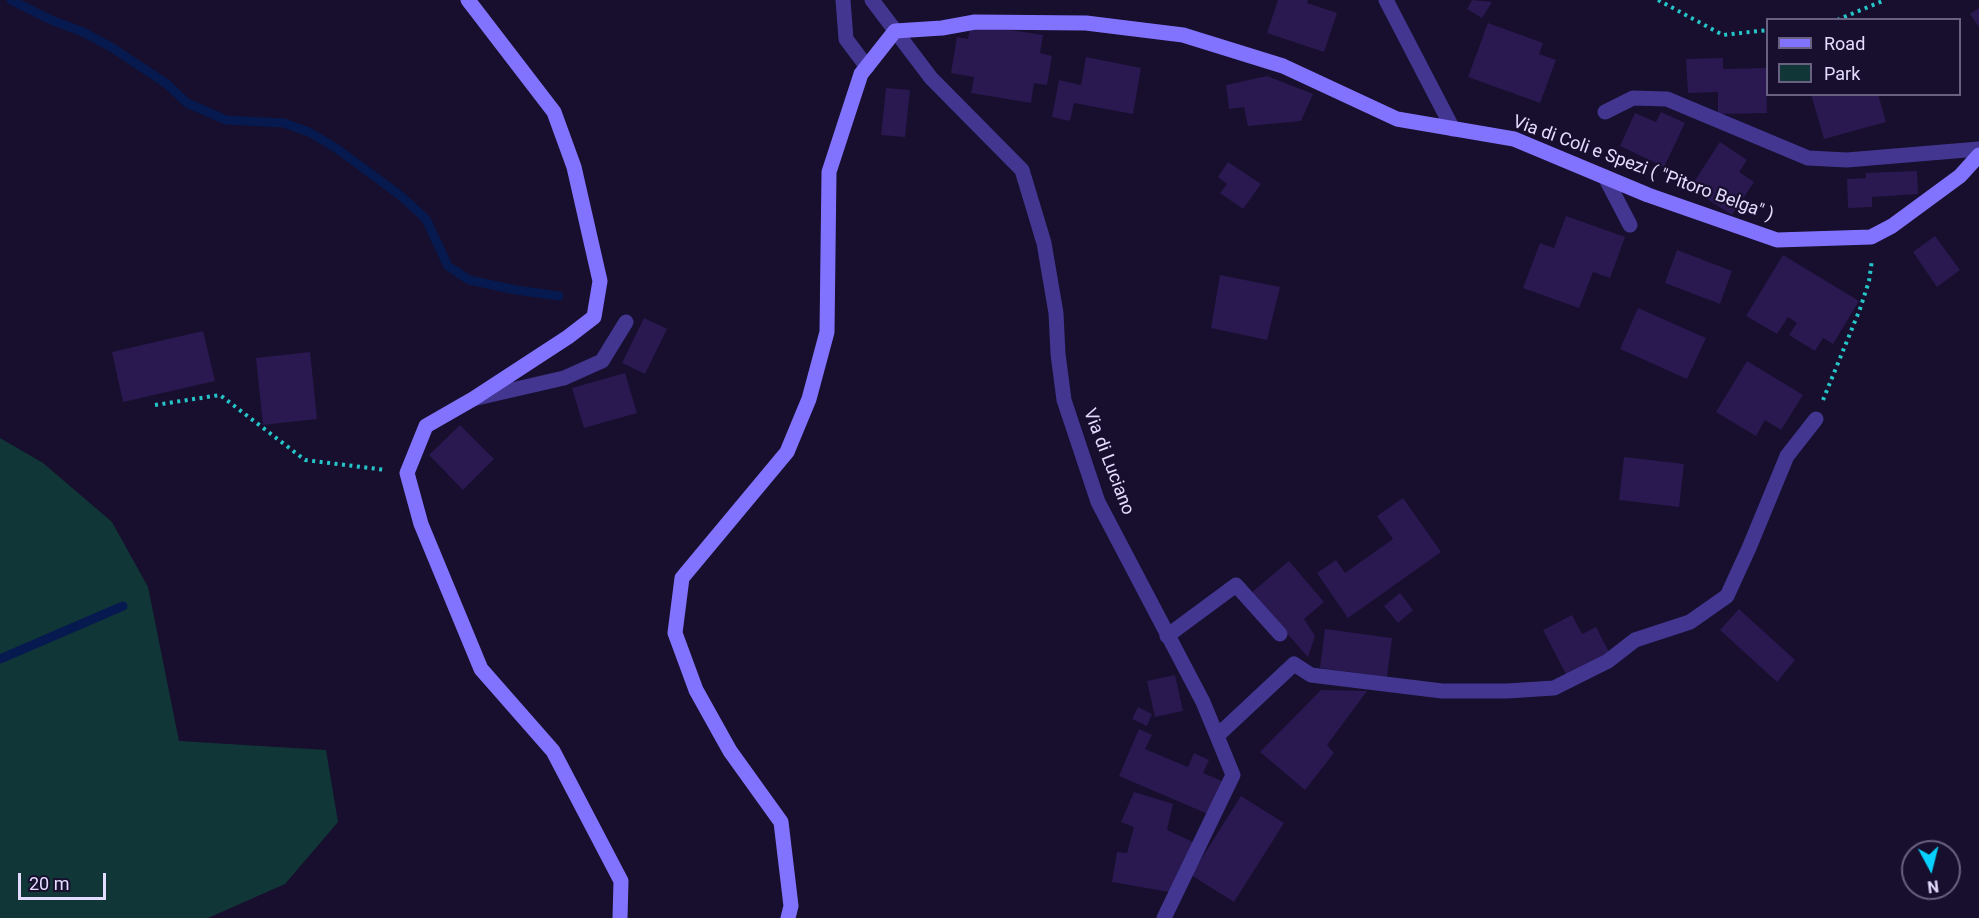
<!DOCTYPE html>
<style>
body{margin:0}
#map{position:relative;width:1979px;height:918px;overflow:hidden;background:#170f2d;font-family:Roboto,sans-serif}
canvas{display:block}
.legend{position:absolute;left:1766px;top:18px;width:195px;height:78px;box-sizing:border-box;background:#170f2d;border:2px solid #696181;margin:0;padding:8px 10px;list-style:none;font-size:18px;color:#e3dcff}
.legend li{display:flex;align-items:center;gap:12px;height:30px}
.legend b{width:30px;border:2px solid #696181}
.north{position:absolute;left:1901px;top:840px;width:60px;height:60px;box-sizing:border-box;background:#170f2d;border:2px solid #696181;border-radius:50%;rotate:173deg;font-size:16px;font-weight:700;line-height:24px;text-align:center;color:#e3dcff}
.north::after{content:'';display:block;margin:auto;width:21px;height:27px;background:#08d1ff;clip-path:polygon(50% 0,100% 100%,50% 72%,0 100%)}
.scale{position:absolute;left:18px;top:873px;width:88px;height:27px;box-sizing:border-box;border:3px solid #e3dcff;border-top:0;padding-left:8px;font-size:18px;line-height:21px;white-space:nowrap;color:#e3dcff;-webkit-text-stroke:4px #170f2d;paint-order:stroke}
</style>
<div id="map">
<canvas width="1979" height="918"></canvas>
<ul class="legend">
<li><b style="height:8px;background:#8273ff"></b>Road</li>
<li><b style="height:16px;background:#113638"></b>Park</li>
</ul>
<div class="north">N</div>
<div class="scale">20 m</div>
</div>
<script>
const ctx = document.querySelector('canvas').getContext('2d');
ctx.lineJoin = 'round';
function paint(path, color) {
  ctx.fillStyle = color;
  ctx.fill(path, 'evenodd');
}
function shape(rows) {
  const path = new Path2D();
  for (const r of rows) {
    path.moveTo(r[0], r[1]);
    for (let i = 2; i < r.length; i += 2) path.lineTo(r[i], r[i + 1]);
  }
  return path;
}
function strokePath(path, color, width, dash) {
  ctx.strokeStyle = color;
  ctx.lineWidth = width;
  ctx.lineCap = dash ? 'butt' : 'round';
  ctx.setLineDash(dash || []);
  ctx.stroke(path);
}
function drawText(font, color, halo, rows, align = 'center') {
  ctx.font = font + ' Roboto,sans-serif';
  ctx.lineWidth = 4.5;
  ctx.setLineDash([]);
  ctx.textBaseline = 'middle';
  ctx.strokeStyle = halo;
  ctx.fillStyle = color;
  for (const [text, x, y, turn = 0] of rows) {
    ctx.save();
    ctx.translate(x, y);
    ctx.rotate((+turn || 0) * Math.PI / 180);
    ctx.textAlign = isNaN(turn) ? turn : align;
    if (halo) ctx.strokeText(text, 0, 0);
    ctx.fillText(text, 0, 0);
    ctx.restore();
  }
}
const green = shape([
 [0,438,43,463,112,522,148,587,179,741,326,750,338,822,285,884,208,918,0,918]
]);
const stream = shape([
 [11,0,51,20,83,32,111,47,167,84,187,103,226,120,284,123,309,132,336,148,401,196,426,219,448,266,469,280,516,290,559,296],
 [0,659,123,606]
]);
const building = shape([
 [1278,0,1308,0,1307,3,1337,13,1324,52,1267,33],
 [1472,0,1492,2,1482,18,1467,9],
 [1979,8,1979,27,1970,14],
 [1488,23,1543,43,1539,54,1556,60,1540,103,1468,77],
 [971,24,1043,35,1040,53,1052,56,1047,85,1034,83,1031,103,971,93,974,77,951,73,957,37,968,39],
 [1086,57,1141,68,1133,114,1074,103,1070,121,1052,117,1059,80,1081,85],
 [1723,58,1723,69,1766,68,1767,113,1718,114,1718,92,1688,93,1686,59],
 [1267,76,1313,94,1301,121,1248,126,1244,107,1229,109,1226,85],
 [886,88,910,90,905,137,881,135],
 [1811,94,1878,94,1886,122,1824,139],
 [1661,112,1685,123,1664,167,1620,146,1635,113,1656,122],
 [1720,142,1747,160,1739,172,1754,182,1732,215,1690,188],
 [1228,162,1261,184,1243,209,1220,193,1227,184,1218,177],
 [1917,171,1918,194,1872,197,1872,207,1848,208,1847,179,1866,178,1866,173],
 [1566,216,1625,237,1610,278,1593,272,1579,308,1523,288,1540,243,1554,248],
 [1935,236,1960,270,1937,287,1913,252],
 [1677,250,1732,271,1720,304,1665,283],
 [1783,255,1859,301,1833,344,1823,338,1815,351,1789,335,1797,323,1788,317,1777,334,1746,316],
 [1220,275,1280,287,1267,340,1211,328],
 [1638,308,1706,338,1687,379,1620,349],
 [644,318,667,329,645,374,622,363],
 [203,331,215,381,123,402,112,352],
 [310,352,317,419,263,425,256,358],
 [1747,361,1803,395,1781,430,1765,420,1756,436,1716,412],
 [625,373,637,413,584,428,572,388],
 [460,425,494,459,463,490,429,455],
 [1624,457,1684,464,1679,507,1619,500],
 [1403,498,1441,552,1348,618,1317,573,1336,560,1345,573,1393,539,1377,516],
 [1289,561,1324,602,1304,619,1315,636,1308,657,1251,593],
 [1400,593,1413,610,1398,623,1384,606],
 [1739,609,1795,660,1777,682,1720,630],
 [1572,615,1582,634,1596,627,1609,652,1566,674,1543,630],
 [1325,629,1392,638,1387,677,1320,668],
 [1175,675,1183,711,1155,717,1147,681],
 [1321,690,1367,691,1327,745,1334,753,1305,790,1260,752],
 [1138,707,1152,714,1147,726,1132,719],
 [1139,729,1152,735,1145,749,1188,767,1194,753,1209,760,1203,773,1222,781,1208,814,1119,776],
 [1134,792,1173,804,1167,830,1193,842,1169,892,1112,882,1117,852,1127,853,1134,827,1121,822],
 [1241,796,1284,823,1234,902,1191,875]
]);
const path = shape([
 [1658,0,1723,35,1768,30],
 [1837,20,1885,0],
 [1823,400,1860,309,1869,281,1872,260],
 [155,405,220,395,305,460,386,470]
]);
const lane = shape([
 [1386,0,1453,129],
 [1605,112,1633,98,1667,99,1808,158,1847,160,1979,149],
 [1605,177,1630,225],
 [477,398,564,378,602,361,626,322],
 [1167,636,1236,585,1280,634]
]);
const street = shape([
 [843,0,846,39,867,67],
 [872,0,931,78,1022,170,1044,243,1056,313,1058,354,1064,400,1098,502,1203,702,1233,775,1164,918],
 [1217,736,1294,664,1311,675,1442,691,1507,691,1554,688,1608,661,1635,640,1690,622,1727,596,1749,548,1787,456,1816,419]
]);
const secondary = shape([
 [468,0,554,112,574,167,600,281,594,317,568,337,473,399,426,426,407,473,421,524,481,669,553,751,621,881,620,918],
 [788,918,791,906,781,822,730,751,696,690,675,633,682,578,787,452,809,399,827,332,829,172,861,74,895,31,942,28,975,22,1086,23,1183,35,1283,66,1397,119,1514,139,1648,195,1777,240,1871,237,1892,226,1960,176,1979,155]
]);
const streetNames = [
 ["Via di Coli e Spezi ( \"Pitoro Belga\" )",1643,169,20],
 ["Via di Luciano",1108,462,69]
];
paint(green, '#113638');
strokePath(stream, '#061a50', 9);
paint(building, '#291950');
strokePath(path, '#26c5c9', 4, [3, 4.5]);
strokePath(lane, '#423690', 15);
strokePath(street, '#423690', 15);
strokePath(secondary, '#8273ff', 15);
drawText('18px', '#e3dcff', '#170f2d', streetNames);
</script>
